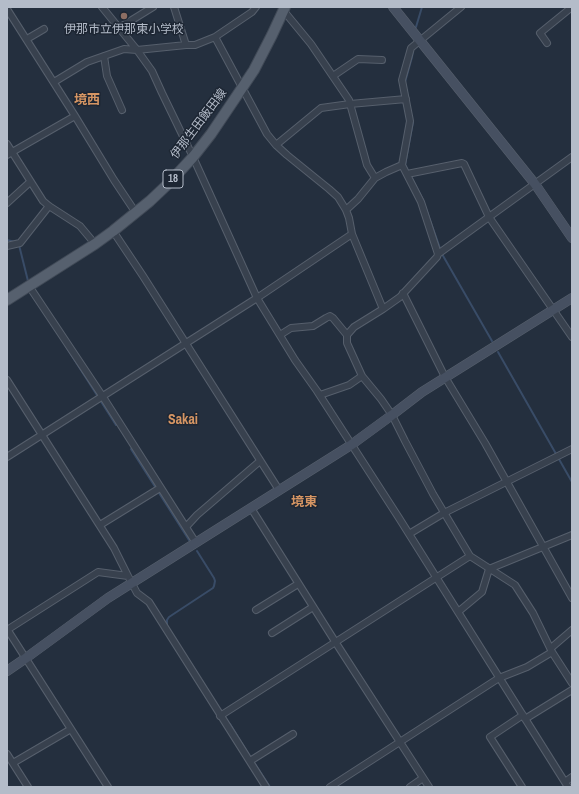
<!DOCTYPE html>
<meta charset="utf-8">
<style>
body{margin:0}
#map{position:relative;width:579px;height:794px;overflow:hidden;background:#242f3e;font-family:"Archivo Narrow",sans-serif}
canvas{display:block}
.frame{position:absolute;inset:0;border:8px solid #b4bcc9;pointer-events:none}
</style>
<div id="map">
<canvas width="579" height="794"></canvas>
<div class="frame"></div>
</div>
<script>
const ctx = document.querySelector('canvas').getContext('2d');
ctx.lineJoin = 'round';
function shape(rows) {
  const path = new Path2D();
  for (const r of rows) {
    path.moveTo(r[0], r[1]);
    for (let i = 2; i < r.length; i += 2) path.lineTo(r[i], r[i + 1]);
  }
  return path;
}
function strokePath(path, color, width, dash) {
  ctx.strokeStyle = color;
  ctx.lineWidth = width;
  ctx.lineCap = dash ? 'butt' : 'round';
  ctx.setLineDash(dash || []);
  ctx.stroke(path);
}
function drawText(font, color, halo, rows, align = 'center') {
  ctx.font = font + ' "Archivo Narrow","Noto Sans JP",sans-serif';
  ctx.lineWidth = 3;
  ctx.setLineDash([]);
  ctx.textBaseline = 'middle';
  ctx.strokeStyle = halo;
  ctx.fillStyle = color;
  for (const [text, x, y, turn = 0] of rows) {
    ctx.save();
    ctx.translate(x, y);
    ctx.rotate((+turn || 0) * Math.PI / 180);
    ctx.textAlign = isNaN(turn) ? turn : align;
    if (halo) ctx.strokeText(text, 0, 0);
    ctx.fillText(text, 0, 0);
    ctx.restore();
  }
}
const stream = shape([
 [416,27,422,7],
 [405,82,412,57,413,50],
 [413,122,405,165,423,200],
 [425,206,442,254,492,341],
 [7,240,15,242],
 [19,245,28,281],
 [65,345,116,425],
 [498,352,572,482],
 [131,449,189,540],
 [167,626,167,620,169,617,213,588,214,586,215,581,214,578,197,551],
 [230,724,249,755],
 [255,764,270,787]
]);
const street = shape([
 [102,7,137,50,152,71,162,93,193,157,257,298,295,360,317,391,399,518,568,787],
 [174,7,186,45],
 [7,9,75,116,114,180,136,213],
 [283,10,311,44,349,100,367,165,375,178],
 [119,28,153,7],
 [27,39,44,29],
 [547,43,540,33,572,7],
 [104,56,107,76,122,110],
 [333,76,358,59,382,60],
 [54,82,87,62,124,49,137,50,186,45,195,45,215,37,252,12,256,7],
 [7,144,43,201,49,206,80,226,95,244],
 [276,145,321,108,350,104,406,99],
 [7,155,75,116],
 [407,174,462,163,464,164,489,217,572,337],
 [7,203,30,182],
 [346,210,358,199,375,178,386,172,402,165],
 [113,231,143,276,279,490],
 [352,234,383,309],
 [7,246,20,243,49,206],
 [438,254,421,202,402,165,410,121,402,80,411,48,461,7],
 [29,286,103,397,196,543],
 [403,293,445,377,485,443,572,598],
 [280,335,291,328,313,326,326,318,330,316,333,318,347,335,354,327,383,309,400,297,437,257,438,254,489,217,572,157],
 [347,335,347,343,362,376,381,399,392,415,405,441,433,494,470,556,515,585,533,613,552,652,572,683],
 [7,380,114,548,128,576],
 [320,395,349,385,362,376],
 [7,457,257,298,352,234,349,218,346,210,338,197,329,189,287,155,276,145,267,134,215,37],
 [251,508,336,643,429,787],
 [100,525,160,488],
 [186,527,197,515,260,461],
 [409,534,444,513,572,449],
 [489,569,572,535],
 [256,610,298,584],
 [458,612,482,592,489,569],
 [7,629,108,787],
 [7,630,98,572,128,576,137,593,149,602,266,787],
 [272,633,313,607],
 [551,648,572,630],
 [220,716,470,556],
 [525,719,572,690],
 [7,754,28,787],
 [250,761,293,734],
 [13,763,71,729],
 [565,782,572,777],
 [330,787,499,678,527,667,552,652],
 [410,787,423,778],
 [522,787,490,737,523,715]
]);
const secondary = shape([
 [393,7,535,184,572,238],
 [7,671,26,658,108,598,351,445,392,415,422,392,572,298]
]);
const primary = shape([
 [7,300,95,244,113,231,150,201,169,183,193,157,211,134,242,88,254,70,272,35,285,7]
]);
const markers = [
 [124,16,4,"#8d6e63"]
];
const shields = [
 [173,179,20]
];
const shieldNames = [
 ["18",173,179]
];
const poiNames = [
 ["伊那市立伊那東小学校",124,30]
];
const streetNames = [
 ["伊那生田飯田線",199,124,-53]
];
const neighbourhoodNames = [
 ["境西",87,101],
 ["境東",304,503]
];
const quarterNames = [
 ["Sakai",183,420]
];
strokePath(stream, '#394c67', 2);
strokePath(street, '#565f6c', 8);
strokePath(secondary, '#565f6c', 10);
strokePath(primary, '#414a57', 12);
strokePath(street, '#38414e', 6);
strokePath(secondary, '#465061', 9);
strokePath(primary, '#56606e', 10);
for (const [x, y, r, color] of markers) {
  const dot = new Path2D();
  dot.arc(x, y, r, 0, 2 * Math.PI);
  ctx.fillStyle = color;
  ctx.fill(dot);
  strokePath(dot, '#1d2633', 1.5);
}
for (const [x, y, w] of shields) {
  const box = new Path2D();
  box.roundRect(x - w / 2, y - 9, w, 18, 3);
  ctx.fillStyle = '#1d2633';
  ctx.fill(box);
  strokePath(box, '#b4bcc9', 1);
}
drawText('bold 11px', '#b4bcc9', null, shieldNames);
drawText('12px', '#b4bcc9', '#1d2633', poiNames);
drawText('12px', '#b4bcc9', '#1d2633', streetNames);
drawText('bold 13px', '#d59563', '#1d2633', neighbourhoodNames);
drawText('bold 14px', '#d59563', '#1d2633', quarterNames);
</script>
